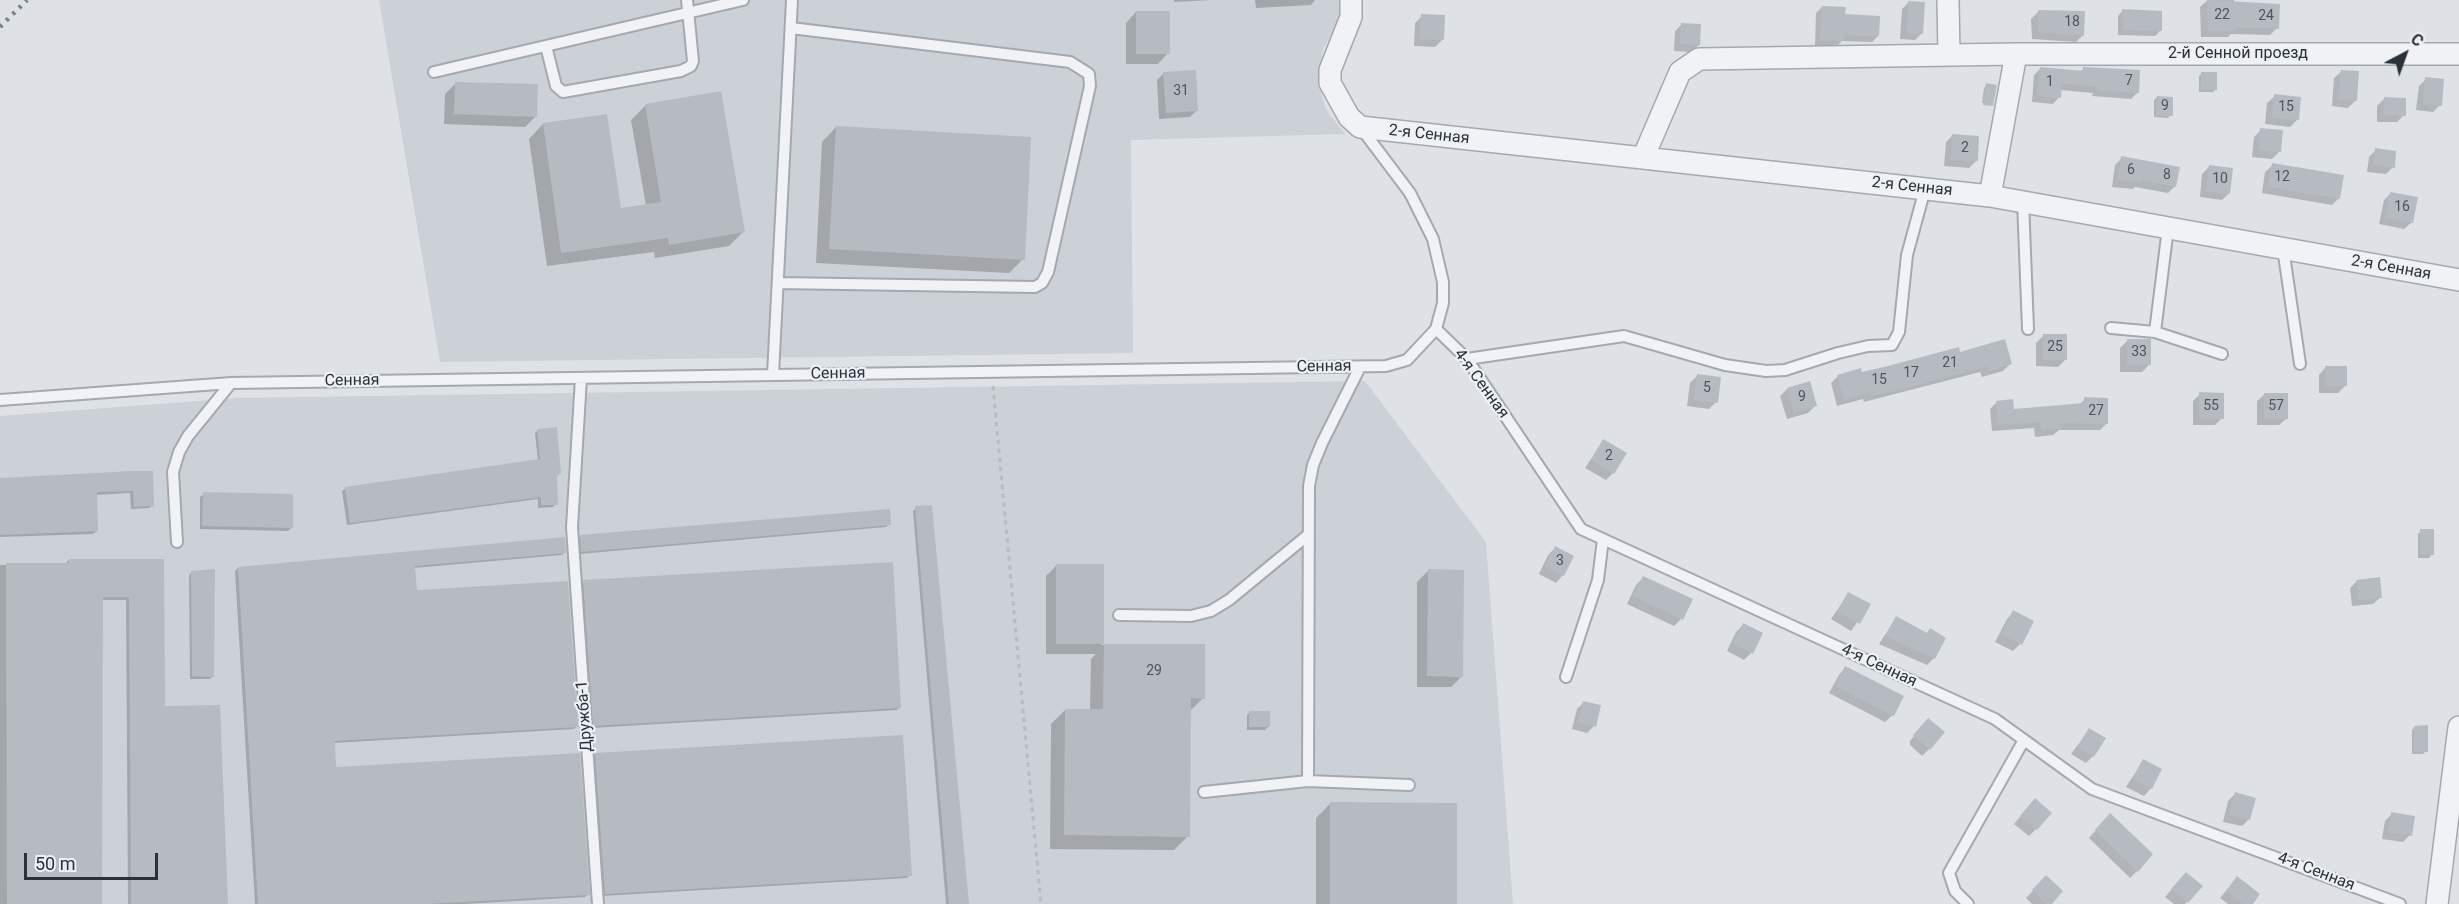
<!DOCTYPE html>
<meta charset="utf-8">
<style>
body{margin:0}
#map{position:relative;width:2459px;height:904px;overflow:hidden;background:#dee2e6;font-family:Roboto,sans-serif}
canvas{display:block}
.north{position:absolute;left:2375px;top:24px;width:60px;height:60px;-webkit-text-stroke:4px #edf0f4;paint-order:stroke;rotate:41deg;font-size:16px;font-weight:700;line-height:24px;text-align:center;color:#29313b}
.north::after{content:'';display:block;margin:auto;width:21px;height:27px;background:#29313b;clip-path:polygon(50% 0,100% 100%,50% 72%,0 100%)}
.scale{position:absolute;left:24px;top:853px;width:134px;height:27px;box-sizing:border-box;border:3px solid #29313b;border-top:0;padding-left:8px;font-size:18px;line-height:21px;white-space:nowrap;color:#29313b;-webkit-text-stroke:4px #edf0f4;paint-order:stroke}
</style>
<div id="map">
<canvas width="2459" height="904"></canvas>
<div class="north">С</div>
<div class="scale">50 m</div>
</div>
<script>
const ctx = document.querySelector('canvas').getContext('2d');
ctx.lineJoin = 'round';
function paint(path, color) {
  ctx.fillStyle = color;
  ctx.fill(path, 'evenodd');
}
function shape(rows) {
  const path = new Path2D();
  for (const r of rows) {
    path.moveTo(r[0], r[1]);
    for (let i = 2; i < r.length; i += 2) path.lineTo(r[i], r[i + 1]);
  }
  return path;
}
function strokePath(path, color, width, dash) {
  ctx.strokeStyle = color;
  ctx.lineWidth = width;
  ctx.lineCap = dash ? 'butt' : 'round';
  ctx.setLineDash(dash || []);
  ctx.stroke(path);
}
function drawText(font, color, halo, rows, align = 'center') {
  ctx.font = font + ' Roboto,sans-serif';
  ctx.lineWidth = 4.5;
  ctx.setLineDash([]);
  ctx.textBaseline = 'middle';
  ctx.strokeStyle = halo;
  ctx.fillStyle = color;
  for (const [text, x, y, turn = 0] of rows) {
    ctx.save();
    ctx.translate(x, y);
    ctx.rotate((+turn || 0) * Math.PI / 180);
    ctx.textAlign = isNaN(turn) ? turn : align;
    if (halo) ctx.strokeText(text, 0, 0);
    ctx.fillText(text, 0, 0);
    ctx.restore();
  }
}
const built = shape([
 [379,0,1340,0,1341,17,1323,49,1318,83,1326,109,1345,134,1131,140,1133,353,440,362],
 [1365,381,1486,542,1513,904,0,904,0,416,238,398]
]);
const shadow = shape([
 [1174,0,1212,0,1174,2],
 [1255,0,1315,0,1311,5,1256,8],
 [2208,0,2234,0,2234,5,2277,28,2270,35,2231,34,2228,37,2201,37,2200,7],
 [1909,2,1922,33,1915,40,1900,39,1902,9],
 [1822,7,1844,16,1878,36,1872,42,1842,41,1837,46,1815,46,1816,13],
 [2123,10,2160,31,2155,36,2118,35,2118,16],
 [1136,12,1168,53,1158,64,1126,64,1126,23],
 [2038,12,2083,35,2076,42,2032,39,2031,19],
 [1422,16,1442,40,1435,47,1414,46,1415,23],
 [1682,24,1699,45,1691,52,1674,51,1675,31],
 [2041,68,2080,72,2084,68,2138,92,2131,99,2092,96,2093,93,2060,90,2059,97,2053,104,2032,102,2034,75],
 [2342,71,2355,101,2348,108,2332,106,2334,78],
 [1164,73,1197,110,1190,117,1159,119,1157,80],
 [2202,73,2216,89,2213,92,2199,92,2199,76],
 [2426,79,2440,105,2433,112,2416,110,2419,86],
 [456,83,536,116,525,127,444,124,445,94],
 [1987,85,1992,104,1982,103,1984,88],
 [720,93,744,231,729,246,655,258,654,252,547,266,529,139,543,124,619,209,646,206,631,120,645,106],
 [2275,96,2297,120,2290,127,2265,124,2267,103],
 [2157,97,2171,115,2168,118,2154,117,2154,100],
 [2384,99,2404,115,2397,122,2377,122,2377,106],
 [836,127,1023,259,1009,273,816,263,822,142],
 [2261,130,2279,152,2272,159,2252,157,2254,137],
 [1953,135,1976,161,1969,168,1944,166,1946,142],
 [2376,150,2393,167,2386,174,2367,172,2369,157],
 [2122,158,2175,186,2168,193,2135,187,2133,189,2112,187,2115,165],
 [2273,165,2339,198,2332,205,2262,193,2265,172],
 [2209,167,2229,193,2222,200,2200,197,2202,174],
 [2391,193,2412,222,2404,229,2379,224,2384,200],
 [2043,336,2065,360,2058,367,2036,366,2036,343],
 [2127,341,2150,364,2142,372,2120,372,2120,348],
 [2011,363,2003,371,1982,377,1980,372,1864,402,1863,399,1837,406,1831,383,1838,376],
 [2326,367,2346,385,2338,393,2319,393,2319,375],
 [1697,376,1716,402,1709,409,1687,406,1690,383],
 [1787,389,1815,406,1808,413,1787,419,1780,396],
 [2200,394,2222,418,2215,425,2193,425,2193,401],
 [2265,394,2287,418,2279,425,2257,425,2257,401],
 [2085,399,2107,423,2100,430,2059,430,2053,435,2035,437,2034,428,1992,431,1990,409,1997,402,2013,411,2079,405],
 [538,430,559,474,556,477,556,504,553,507,538,508,538,499,347,525,342,491,346,488,538,461,535,433],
 [1603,441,1613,473,1606,480,1585,468],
 [151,472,153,505,149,508,131,509,130,493,95,495,97,531,93,534,0,537,0,479],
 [204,494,291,528,288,531,200,529,200,497],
 [916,508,968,904,946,904,913,511],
 [889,524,886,527,579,554,578,540,581,537],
 [2421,531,2432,554,2429,558,2418,558,2418,534],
 [1555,548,1563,575,1556,583,1539,574,1548,555],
 [565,552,562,555,414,568,416,592,577,726,574,729,333,743,335,769,588,894,585,897,465,904,255,904,235,571,238,568],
 [69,560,163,560,164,708,226,904,128,904,126,600,102,600,100,904,0,904,0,565,65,564],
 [1057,565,1102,565,1102,645,1204,646,1203,698,1189,712,1188,836,1174,850,1050,849,1051,724,1065,710,1090,710,1091,659,1096,654,1046,654,1046,576],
 [1428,571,1462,676,1451,687,1417,687,1417,582],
 [192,572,213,676,210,679,190,679,189,575],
 [1643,578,1681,619,1674,626,1627,604,1636,585],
 [2357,581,2381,597,2373,604,2352,606,2350,588],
 [584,582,900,707,897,710,591,728,581,585],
 [1848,594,1869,605,1851,631,1831,619],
 [2014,612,2020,644,2013,651,1995,642,2007,619],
 [1896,618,1926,634,1934,658,1927,665,1879,644],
 [1743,625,1751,653,1744,660,1727,651,1736,632],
 [1846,667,1893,715,1885,722,1829,693,1839,675],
 [1584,702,1594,726,1587,733,1572,729,1577,709],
 [1250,712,1268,727,1265,730,1247,730,1247,715],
 [1921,727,1929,749,1922,756,1910,745,1910,741],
 [2415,727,2426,751,2423,754,2412,754,2412,730],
 [2089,730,2093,756,2086,763,2071,754],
 [596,754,910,875,907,878,602,896,593,757],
 [2143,761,2160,770,2151,788,2144,796,2126,787],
 [2235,794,2249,819,2242,826,2223,822,2228,801],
 [1331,803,1455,904,1316,904,1316,818],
 [2028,807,2036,829,2029,836,2014,824],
 [2392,814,2410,835,2403,842,2382,839,2385,821],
 [2103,822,2137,871,2130,878,2089,838],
 [2046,877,2050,904,2032,904,2026,898],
 [2179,881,2200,886,2185,904,2174,904,2165,897],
 [2231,885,2251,904,2228,904,2220,898]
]);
const building = shape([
 [2207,0,2280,4,2279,29,2236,27,2236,31,2208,31],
 [1908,1,1925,2,1923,34,1907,33],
 [1822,6,1846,7,1845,14,1880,16,1879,36,1845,35,1844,41,1820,40],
 [2122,9,2162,11,2162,31,2123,30],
 [2038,10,2085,11,2084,36,2038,32],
 [1136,11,1170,11,1170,54,1136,54],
 [1421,14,1445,15,1444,40,1420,39],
 [1681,23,1701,24,1700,45,1680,44],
 [2040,67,2083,71,2083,67,2140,70,2139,93,2098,90,2098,87,2062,83,2061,98,2037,96],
 [1196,70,1198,111,1166,113,1163,72],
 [2341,70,2359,71,2357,101,2338,100],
 [2201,72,2217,72,2217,90,2201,90],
 [2425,77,2444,79,2442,106,2423,104],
 [455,82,538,84,537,117,454,114],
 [1986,83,1997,85,1993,106,1983,105],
 [721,91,745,232,669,245,668,238,561,253,543,123,607,114,621,208,661,202,645,104],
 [2274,94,2301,97,2299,120,2272,118],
 [2157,96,2173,97,2173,116,2156,115],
 [2384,97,2406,98,2406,116,2383,115],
 [836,126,1031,137,1025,260,829,249],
 [2260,128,2283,130,2281,152,2258,150],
 [1952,134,1979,136,1978,161,1951,160],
 [2375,148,2396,151,2395,168,2374,165],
 [2121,156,2180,167,2176,187,2142,180,2142,183,2118,180],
 [2272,163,2344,175,2340,199,2268,187],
 [2209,165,2233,168,2230,194,2206,191],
 [2390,192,2418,197,2413,223,2385,217],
 [2043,334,2067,334,2067,360,2043,360],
 [2005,339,2012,364,1989,371,1987,366,1903,389,1871,396,1870,392,1844,400,1837,375,1861,368,1862,372,1888,366,1959,347,1960,352],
 [2127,339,2151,339,2151,365,2127,365],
 [2325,366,2347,366,2347,386,2326,386],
 [1697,374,1721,377,1718,403,1694,400],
 [1810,381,1817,406,1794,413,1787,388],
 [2199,392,2224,393,2224,419,2199,418],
 [2264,393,2288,393,2288,419,2264,419],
 [2084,397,2108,398,2108,424,2061,423,2062,429,2041,430,2040,422,1998,425,1996,401,2013,399,2014,409,2084,403],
 [557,427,561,474,557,475,558,505,541,505,541,497,350,523,345,487,540,459,537,429],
 [1603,439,1627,453,1614,474,1591,460],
 [132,471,153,471,154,506,134,507,133,491,97,492,98,531,0,535,0,478],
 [203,492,293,494,293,528,202,526],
 [932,505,969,904,949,904,915,506],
 [890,509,891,525,581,552,580,535],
 [2420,529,2434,529,2434,555,2420,555],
 [565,537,566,553,415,566,417,590,568,581,578,727,335,741,336,767,580,753,590,895,426,904,258,904,238,567],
 [1555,546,1574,556,1564,576,1545,567],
 [69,559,164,559,165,706,220,705,228,904,131,904,129,597,103,597,102,904,7,904,6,563,69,563],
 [893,562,901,708,593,726,583,580],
 [1056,564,1104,564,1104,644,1056,644],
 [215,569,214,677,192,676,191,571],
 [1428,569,1464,570,1463,677,1427,676],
 [1643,576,1693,599,1683,620,1633,596],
 [2380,577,2382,598,2359,600,2356,580],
 [1848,592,1871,604,1860,624,1837,612],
 [2013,610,2034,621,2022,645,2001,634],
 [1896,616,1927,633,1930,628,1946,638,1935,659,1885,636],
 [1743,623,1763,633,1753,654,1733,644],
 [1104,644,1205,644,1205,699,1191,698,1190,837,1064,835,1065,709,1103,709],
 [1845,666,1904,696,1894,716,1835,686],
 [1583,701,1601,705,1596,727,1578,722],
 [1249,711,1270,711,1270,727,1249,727],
 [1928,718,1945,732,1930,750,1913,735],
 [2428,725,2428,752,2414,752,2414,726],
 [2089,728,2106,738,2094,757,2077,747],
 [903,735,912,876,605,894,595,753],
 [2143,759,2162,769,2152,789,2132,779],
 [2235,792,2256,798,2250,820,2229,815],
 [2035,798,2052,813,2037,830,2020,816],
 [1330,802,1457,803,1457,904,1330,904],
 [2391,812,2415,816,2412,836,2388,832],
 [2110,813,2153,854,2138,872,2095,830],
 [2186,872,2203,886,2188,903,2171,889],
 [2046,875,2063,891,2052,904,2046,904,2032,890],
 [2237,876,2260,894,2253,904,2243,904,2226,891]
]);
const path = shape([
 [993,386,1041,904]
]);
const lane = shape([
 [546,46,556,86,563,92,681,71,691,66,693,61,687,0],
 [434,72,743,0],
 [2023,201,2028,329],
 [2168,228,2155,332,2222,354],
 [2283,248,2300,364],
 [778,283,1035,287,1042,283,1048,272,1090,86,1089,74,1070,62,791,28],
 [2111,328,2155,332],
 [1436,329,1467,359,1581,529,1995,719,2092,789,2400,904],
 [1467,359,1624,336,1725,365,1766,371,1785,370,1838,353,1868,346,1892,345,1899,332,1907,255,1925,189],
 [773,375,792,0],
 [581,378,572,527,598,904],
 [0,400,231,383,1386,366,1407,360,1436,329,1443,303,1443,282,1433,239,1410,193,1361,128],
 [177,542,173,472,179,452,188,436,231,383],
 [1119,615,1191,616,1211,611,1229,600,1308,535],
 [1566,677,1598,580,1603,539],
 [1308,781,1409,785],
 [1204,792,1308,781,1309,486,1313,465,1322,443,1360,367],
 [1968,904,1955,891,1949,873,2024,740]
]);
const street = shape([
 [1351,0,1351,17,1330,70,1330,83,1349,117,1360,127,1990,196,2459,280],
 [1948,0,1949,55],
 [1643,158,1680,72,1699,59,2016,54],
 [1990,196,2016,54,2459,54],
 [2437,904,2459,727]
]);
const rail = shape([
 [0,27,27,0]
]);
const numberNames = [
 ["22",2222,15],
 ["24",2266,16],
 ["18",2072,22],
 ["7",2129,81],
 ["1",2050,82],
 ["31",1181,91],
 ["9",2165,106],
 ["15",2286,107],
 ["2",1965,148],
 ["6",2131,170],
 ["8",2167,175],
 ["12",2282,177],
 ["10",2220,179],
 ["16",2402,207],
 ["25",2055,347],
 ["33",2139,352],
 ["21",1950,363],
 ["17",1911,373],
 ["15",1879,380],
 ["5",1707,388],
 ["9",1802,397],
 ["55",2211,406],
 ["57",2276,406],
 ["27",2096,411],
 ["2",1609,456],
 ["3",1560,561],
 ["29",1154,671]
];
const streetNames = [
 ["2-й Сенной проезд",2238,54],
 ["2-я Сенная",1429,135,6],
 ["2-я Сенная",1912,187,6],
 ["2-я Сенная",2391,268,10],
 ["Сенная",1324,367,-1],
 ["Сенная",838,374,-1],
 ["Сенная",352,381,-1],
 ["4-я Сенная",1481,384,54],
 ["4-я Сенная",1879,666,25],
 ["Дружба-1",585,716,-94],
 ["4-я Сенная",2316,872,21]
];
paint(built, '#ccd1d7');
paint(shadow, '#0003');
paint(building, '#b6bbc2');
strokePath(lane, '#a4a9af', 14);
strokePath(street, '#a4a9af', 24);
strokePath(path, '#b8bcc1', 3, [4.5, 4.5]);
strokePath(lane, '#f0f2f5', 10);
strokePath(street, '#f0f2f5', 21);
strokePath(rail, '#79828e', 4.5, [3, 6]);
drawText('14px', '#4c545d', null, numberNames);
drawText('16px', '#29313b', '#edf0f4', streetNames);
</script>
